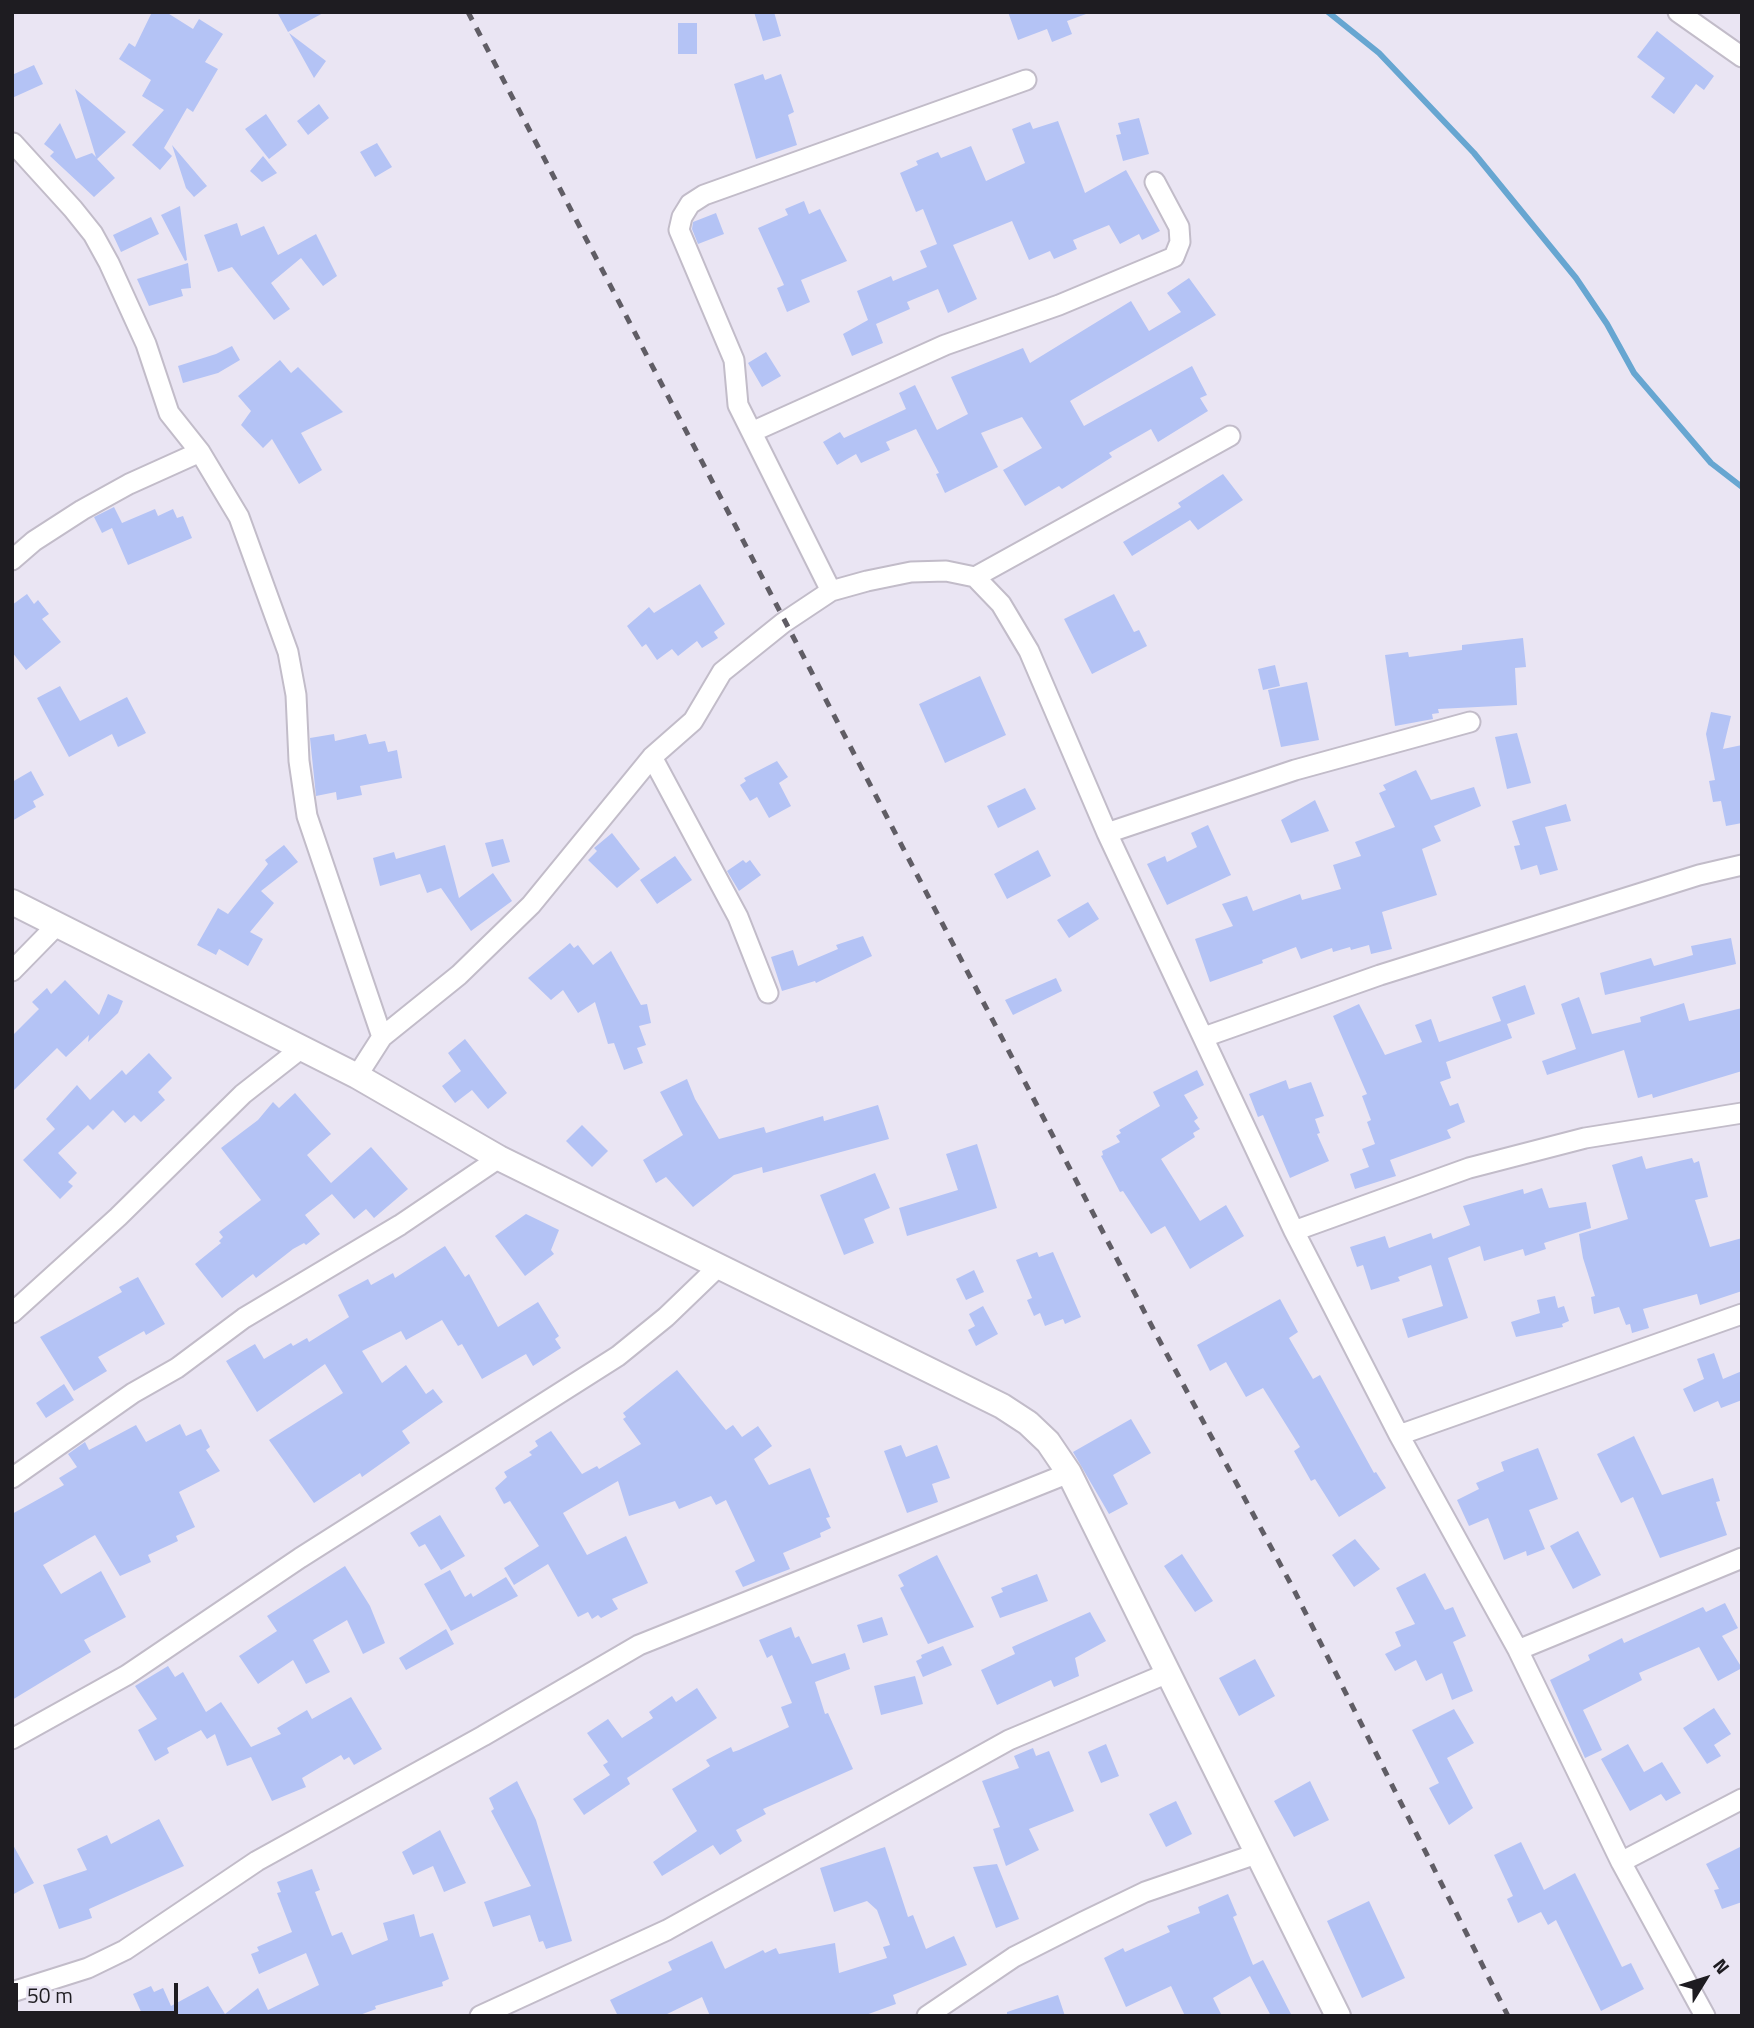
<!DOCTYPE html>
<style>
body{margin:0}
#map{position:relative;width:1754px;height:2028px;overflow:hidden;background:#eae5f3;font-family:"Titillium Web",sans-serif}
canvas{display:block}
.frame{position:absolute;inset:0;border:14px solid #1e1c21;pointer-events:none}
.north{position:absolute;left:1670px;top:1944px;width:70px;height:70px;-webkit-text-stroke:5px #eae5f3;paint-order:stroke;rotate:52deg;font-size:19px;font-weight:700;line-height:28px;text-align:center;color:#1e1c21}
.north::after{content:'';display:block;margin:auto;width:24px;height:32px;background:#1e1c21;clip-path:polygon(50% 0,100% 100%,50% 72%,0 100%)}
.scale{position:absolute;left:14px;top:1983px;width:164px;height:32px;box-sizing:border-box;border:4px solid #1e1c21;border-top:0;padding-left:9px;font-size:21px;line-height:24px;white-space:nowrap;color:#1e1c21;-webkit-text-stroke:5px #eae5f3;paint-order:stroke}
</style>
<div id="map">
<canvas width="1754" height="2028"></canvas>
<div class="frame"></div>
<div class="north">N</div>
<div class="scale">50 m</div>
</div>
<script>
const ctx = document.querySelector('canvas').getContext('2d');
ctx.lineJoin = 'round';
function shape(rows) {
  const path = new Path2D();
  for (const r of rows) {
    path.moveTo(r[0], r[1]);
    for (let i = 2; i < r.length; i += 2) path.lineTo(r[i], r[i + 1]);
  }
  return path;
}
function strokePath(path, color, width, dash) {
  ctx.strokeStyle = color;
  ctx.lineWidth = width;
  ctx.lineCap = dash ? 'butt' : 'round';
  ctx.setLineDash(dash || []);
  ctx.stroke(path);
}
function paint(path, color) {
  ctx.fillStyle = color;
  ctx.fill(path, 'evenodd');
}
const stream = shape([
 [1328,12,1379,53,1474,153,1576,278,1607,324,1634,373,1711,463,1742,487]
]);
const building = shape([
 [152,12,166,12,193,29,199,19,223,34,205,62,218,69,193,112,187,108,164,148,172,156,160,170,132,145,164,110,142,96,151,80,119,59,129,43,135,47],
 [277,12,325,12,288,32],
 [754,12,774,12,781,36,763,41],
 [1008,12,1086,12,1086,14,1067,21,1072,34,1052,42,1047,29,1018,40],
 [678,23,697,23,697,54,678,54],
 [1657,31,1714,76,1704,90,1696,84,1674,114,1651,97,1665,78,1637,57],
 [289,33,326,61,314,78],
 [34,65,43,84,12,98,12,75],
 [763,74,765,80,781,74,794,112,788,115,797,145,756,159,734,84],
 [75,89,126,132,97,159,115,178,94,197,50,156,54,152,44,144,60,123,76,159,92,153,96,157],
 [319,104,329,118,308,135,297,121],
 [266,114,287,145,269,159,245,129],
 [1139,118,1149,154,1123,161,1116,135,1121,134,1118,123],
 [1058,121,1085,193,1126,170,1160,231,1142,240,1139,234,1120,244,1109,225,1073,240,1077,249,1054,259,1050,251,1029,260,1012,221,953,245,977,299,948,313,938,289,907,302,910,309,876,324,883,343,852,356,843,334,868,320,857,291,891,276,893,281,927,267,920,251,937,244,923,209,916,212,900,173,918,165,916,161,938,152,941,158,971,146,986,181,1025,163,1012,129,1030,122,1033,129],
 [377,143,392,167,375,177,360,152],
 [172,145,207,186,194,197,186,188],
 [263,156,277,173,262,182,250,171],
 [804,201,809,214,820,209,847,261,801,280,810,302,787,312,777,288,784,285,758,228,788,215,785,209],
 [180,206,187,260,185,261,161,215],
 [716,213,724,234,698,244,692,229,693,222],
 [151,217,159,234,121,252,113,235],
 [237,223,241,236,264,226,278,255,316,234,337,276,323,286,301,258,271,283,290,309,274,320,232,267,218,272,204,235],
 [188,263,191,288,181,289,183,296,149,306,137,279],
 [1189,278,1216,315,1070,401,1084,426,1192,366,1207,395,1200,398,1208,411,1158,442,1151,429,1109,453,1112,457,1062,489,1059,486,1025,506,1003,470,1042,448,1022,417,981,433,998,467,945,493,936,474,939,473,916,429,886,442,890,450,861,463,856,454,837,465,823,442,840,432,844,438,906,409,899,393,915,385,937,430,968,414,951,377,1023,348,1030,363,1131,301,1149,331,1181,312,1167,293],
 [232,346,240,360,218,373,183,383,178,366,216,354],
 [766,352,781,376,762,387,748,363],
 [280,360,291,373,298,367,343,412,301,433,322,470,299,484,272,439,263,448,241,425,251,411,238,396],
 [1223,474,1243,500,1198,530,1190,520,1132,556,1123,542,1181,507,1178,503],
 [114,507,122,523,155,509,158,516,173,509,177,518,183,516,192,538,128,565,112,528,102,533,94,517],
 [700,584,725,624,714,632,718,638,702,648,697,641,678,656,672,649,657,660,646,644,642,647,627,626,649,607,654,613],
 [27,594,34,604,38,600,49,614,42,619,61,642,26,670,12,652,12,605],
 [1114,594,1134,632,1139,630,1147,646,1092,674,1064,619],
 [1523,638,1526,667,1515,668,1517,705,1438,709,1439,713,1432,714,1433,719,1395,726,1385,655,1408,652,1409,657,1462,650,1462,645],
 [1275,665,1280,686,1263,690,1258,669],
 [980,676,1006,735,945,763,919,704],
 [1307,682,1319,740,1281,747,1268,690],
 [60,686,80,721,127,697,146,733,118,747,112,734,69,757,37,698],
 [1711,712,1731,716,1723,749,1742,745,1742,823,1726,826,1721,801,1713,802,1709,781,1715,780,1706,734],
 [1517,733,1531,783,1507,789,1495,737],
 [334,734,335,741,366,734,369,744,385,741,388,752,397,750,402,778,360,786,362,795,337,800,336,792,316,796,310,738],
 [777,761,788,777,779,783,791,806,769,818,757,797,750,801,740,785,746,781,744,778],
 [1416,770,1431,800,1474,787,1481,806,1434,826,1441,841,1422,849,1437,895,1382,912,1392,949,1371,954,1369,945,1351,950,1350,947,1333,952,1332,948,1301,959,1296,947,1262,960,1263,963,1210,982,1195,939,1233,926,1222,904,1247,896,1253,911,1300,894,1302,900,1341,889,1333,865,1361,856,1355,842,1395,827,1379,793,1386,790,1383,785],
 [31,771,44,795,33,801,36,807,12,821,12,782],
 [1025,788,1036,809,998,828,987,806],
 [1315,800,1329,831,1291,843,1281,820],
 [1566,804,1571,821,1545,827,1558,870,1540,875,1537,865,1521,870,1514,846,1520,845,1512,821],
 [1208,825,1231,875,1167,905,1147,864,1165,856,1167,862,1197,847,1191,833],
 [612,833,640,869,617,888,588,860,597,851,594,848],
 [503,839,510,862,492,867,485,843],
 [284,845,298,862,261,891,274,903,250,932,263,939,248,966,219,949,216,955,197,945,218,908,228,914,268,864,265,860],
 [445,845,459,898,493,873,512,901,471,931,441,888,427,893,420,874,380,886,373,858,394,852,396,859],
 [1038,850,1051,876,1007,899,994,874],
 [675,856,692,880,657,904,640,880],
 [743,860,746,863,750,860,761,875,739,891,727,871],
 [1088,902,1099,919,1069,938,1057,920],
 [863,936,872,956,816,983,815,981,782,991,771,957,793,950,798,966,838,949,836,945],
 [1731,938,1736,964,1605,995,1600,973,1651,958,1654,966,1693,955,1691,946],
 [570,943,574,948,578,945,593,965,611,951,641,1005,647,1004,651,1023,639,1026,646,1045,637,1048,643,1063,624,1070,614,1043,608,1044,595,1002,578,1013,563,990,551,1000,528,978],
 [1056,978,1062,991,1013,1015,1005,1000],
 [65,980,99,1015,108,994,123,1001,118,1013,88,1042,89,1035,66,1057,57,1048,12,1092,12,1036,39,1009,32,1002,47,988,51,994],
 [1525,985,1535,1014,1507,1024,1512,1038,1446,1062,1451,1078,1440,1082,1450,1106,1458,1103,1465,1122,1447,1130,1451,1138,1390,1160,1396,1176,1355,1189,1350,1174,1369,1167,1362,1149,1375,1144,1367,1122,1371,1120,1362,1096,1367,1094,1333,1016,1359,1004,1385,1055,1422,1042,1415,1025,1431,1019,1439,1042,1501,1021,1492,997],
 [1579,997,1592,1034,1641,1022,1640,1017,1684,1003,1689,1021,1742,1008,1742,1071,1653,1098,1652,1094,1638,1098,1624,1050,1547,1075,1542,1061,1576,1049,1561,1004],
 [465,1039,507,1093,488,1109,472,1090,455,1103,442,1086,461,1071,448,1053],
 [149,1053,172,1078,158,1092,165,1100,141,1122,134,1115,125,1123,113,1110,93,1130,88,1125,58,1153,77,1173,68,1182,73,1186,60,1199,23,1160,55,1129,46,1119,77,1085,90,1100,122,1070,126,1075],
 [1197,1070,1204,1085,1184,1095,1198,1118,1194,1121,1200,1129,1193,1133,1195,1137,1161,1159,1200,1221,1226,1205,1244,1236,1190,1269,1165,1226,1151,1234,1123,1191,1120,1192,1101,1156,1103,1155,1102,1151,1120,1142,1116,1136,1121,1133,1119,1130,1160,1106,1153,1092],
 [687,1079,695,1099,719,1139,764,1127,766,1133,823,1116,824,1121,878,1105,889,1139,763,1173,762,1167,734,1175,693,1207,666,1177,656,1183,643,1160,683,1135,660,1092],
 [1286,1080,1289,1089,1311,1082,1324,1116,1315,1119,1320,1133,1317,1134,1329,1161,1290,1178,1263,1115,1258,1117,1249,1094],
 [295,1093,331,1134,307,1155,331,1183,371,1147,408,1189,374,1218,366,1209,354,1219,332,1194,305,1215,320,1234,306,1245,304,1243,293,1249,256,1278,253,1274,222,1298,195,1264,221,1243,219,1241,223,1237,219,1232,261,1200,221,1148,258,1120,273,1102,279,1108],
 [582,1125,608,1151,592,1167,566,1141],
 [977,1144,997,1208,907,1236,899,1208,958,1190,946,1154],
 [1642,1156,1646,1169,1692,1158,1694,1163,1699,1161,1708,1197,1695,1200,1710,1247,1742,1238,1742,1291,1700,1305,1697,1294,1643,1309,1649,1328,1632,1333,1630,1324,1626,1325,1619,1307,1594,1314,1591,1297,1595,1296,1583,1258,1579,1234,1628,1219,1612,1165],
 [875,1173,890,1208,864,1219,874,1243,844,1255,820,1195],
 [1542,1188,1549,1208,1586,1202,1591,1228,1544,1243,1546,1249,1525,1256,1523,1249,1484,1261,1480,1246,1448,1258,1468,1318,1408,1338,1402,1319,1443,1306,1431,1265,1398,1277,1400,1281,1371,1290,1363,1265,1357,1267,1350,1247,1385,1236,1389,1248,1431,1233,1433,1239,1470,1225,1463,1206,1523,1189,1524,1194],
 [526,1214,559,1230,551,1250,554,1254,525,1276,495,1236],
 [445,1246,465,1277,469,1274,498,1327,538,1302,559,1336,555,1339,561,1348,533,1366,526,1354,482,1379,462,1344,458,1346,442,1320,406,1340,401,1331,362,1351,382,1383,406,1365,426,1394,433,1389,443,1402,402,1431,410,1443,362,1477,360,1473,314,1503,269,1440,343,1393,325,1364,257,1412,226,1361,255,1344,264,1359,291,1343,293,1346,307,1338,309,1342,349,1317,338,1295,368,1279,371,1285,393,1273,395,1278],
 [1037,1252,1039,1257,1053,1252,1081,1317,1065,1324,1063,1319,1045,1326,1040,1313,1034,1316,1027,1300,1032,1298,1016,1260],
 [974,1270,984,1292,966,1300,956,1279],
 [138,1277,165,1324,146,1335,144,1331,98,1357,107,1371,74,1391,40,1337,122,1292,119,1287],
 [1555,1296,1558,1308,1564,1306,1569,1321,1562,1324,1563,1327,1516,1337,1511,1322,1540,1313,1537,1300],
 [1280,1299,1298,1332,1289,1338,1313,1379,1320,1375,1374,1473,1376,1472,1386,1488,1339,1517,1315,1479,1311,1481,1294,1451,1300,1447,1263,1388,1246,1397,1226,1362,1210,1371,1197,1345],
 [983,1306,998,1334,976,1346,968,1330,975,1326,969,1314],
 [1714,1353,1723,1379,1742,1371,1742,1400,1721,1408,1718,1401,1694,1412,1683,1389,1704,1379,1697,1359],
 [677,1370,726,1430,733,1425,742,1437,758,1426,772,1446,754,1459,769,1485,810,1468,830,1517,826,1518,831,1528,820,1533,821,1537,783,1553,790,1569,743,1587,735,1571,755,1561,726,1500,716,1505,711,1496,679,1509,675,1501,629,1516,618,1481,563,1513,587,1555,626,1536,648,1583,612,1599,618,1609,601,1618,598,1615,592,1619,588,1612,578,1617,548,1564,514,1585,504,1568,539,1546,510,1501,504,1504,495,1488,507,1477,504,1472,532,1455,529,1452,538,1446,535,1441,551,1431,582,1474,597,1466,599,1469,641,1444,623,1419,626,1417,623,1413],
 [64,1384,74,1400,46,1418,36,1403],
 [1131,1419,1151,1453,1113,1475,1128,1504,1109,1514,1073,1452],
 [180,1424,186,1436,201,1429,210,1447,206,1450,220,1471,179,1492,195,1527,176,1536,178,1541,148,1555,151,1562,120,1576,95,1535,43,1565,61,1594,101,1571,126,1617,84,1640,91,1652,12,1700,12,1514,64,1485,59,1478,77,1467,68,1454,85,1442,89,1450,136,1425,146,1442],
 [1634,1436,1662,1495,1713,1478,1720,1501,1716,1502,1727,1535,1660,1558,1633,1497,1621,1503,1597,1454],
 [901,1445,906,1457,937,1445,950,1478,932,1484,938,1502,907,1513,884,1451],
 [1538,1448,1558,1499,1529,1510,1545,1549,1527,1556,1526,1551,1504,1560,1488,1518,1469,1526,1457,1500,1479,1489,1476,1483,1504,1471,1501,1462],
 [440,1515,465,1556,441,1570,425,1544,419,1547,410,1533],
 [1578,1531,1601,1575,1573,1589,1550,1546],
 [1355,1539,1380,1569,1354,1587,1332,1555],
 [1182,1554,1213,1601,1195,1612,1164,1566],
 [937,1555,974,1627,928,1644,900,1588,904,1586,898,1575],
 [345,1566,370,1606,385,1643,363,1654,347,1620,313,1640,330,1672,306,1684,293,1660,258,1684,239,1656,277,1631,267,1616],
 [450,1570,465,1597,471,1593,473,1597,506,1577,518,1596,451,1631,424,1584],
 [1425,1573,1445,1610,1453,1607,1466,1636,1453,1642,1473,1691,1452,1700,1442,1673,1426,1681,1416,1660,1395,1671,1385,1654,1401,1646,1395,1632,1415,1624,1396,1588],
 [1037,1574,1048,1601,1000,1618,991,1597,1003,1592,1001,1588],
 [1725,1603,1738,1628,1722,1636,1742,1668,1718,1681,1699,1647,1639,1673,1642,1680,1583,1710,1602,1750,1585,1758,1550,1680,1590,1660,1588,1655,1622,1638,1624,1643,1703,1607,1706,1612],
 [1090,1612,1106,1641,1075,1658,1079,1676,1054,1687,1051,1680,997,1705,981,1670,1015,1654,1012,1647],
 [882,1617,888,1635,863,1643,857,1625],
 [791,1627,795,1638,799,1636,812,1664,845,1653,850,1669,815,1682,825,1714,828,1713,853,1769,763,1809,766,1814,736,1830,742,1841,720,1855,713,1845,662,1876,653,1862,697,1831,672,1789,710,1766,706,1760,731,1747,733,1752,739,1750,789,1727,781,1707,792,1703,772,1655,767,1658,759,1640],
 [446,1629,454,1644,406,1670,399,1658],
 [943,1646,952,1665,923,1677,916,1661,922,1658,921,1655],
 [1255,1659,1275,1696,1239,1716,1219,1678],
 [168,1666,175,1677,183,1672,206,1712,221,1702,251,1747,281,1734,277,1728,307,1710,312,1719,351,1697,382,1749,354,1765,349,1757,344,1760,341,1755,302,1778,306,1787,272,1801,251,1757,227,1766,215,1734,207,1739,201,1730,167,1748,169,1753,155,1761,138,1730,157,1719,135,1686],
 [915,1676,923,1704,881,1715,874,1686],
 [697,1688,717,1718,627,1778,630,1784,584,1815,573,1799,610,1775,603,1765,608,1762,587,1733,608,1719,622,1738,653,1718,649,1712,672,1696,676,1702],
 [1714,1708,1731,1734,1714,1745,1721,1756,1707,1764,1683,1728],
 [1454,1709,1474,1743,1447,1758,1473,1808,1449,1825,1429,1788,1439,1783,1412,1730],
 [1106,1744,1119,1776,1101,1783,1088,1752],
 [1628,1744,1644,1772,1662,1762,1681,1793,1666,1801,1661,1794,1630,1811,1601,1759],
 [1033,1748,1036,1756,1049,1751,1074,1811,1029,1829,1039,1850,1006,1866,993,1829,1000,1827,982,1781,1019,1768,1014,1756],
 [517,1781,536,1820,572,1941,546,1949,543,1941,539,1942,530,1915,493,1927,484,1902,531,1886,491,1811,494,1809,489,1798],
 [1310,1781,1329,1820,1294,1837,1274,1801],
 [1176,1801,1192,1834,1166,1847,1149,1814],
 [159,1819,184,1866,89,1909,92,1918,59,1929,43,1885,87,1870,77,1849,107,1835,111,1844],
 [440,1830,466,1883,444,1892,433,1866,413,1875,402,1852],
 [1521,1842,1544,1890,1575,1873,1622,1967,1631,1963,1644,1989,1601,2011,1556,1920,1548,1925,1541,1912,1518,1923,1507,1899,1513,1896,1494,1855],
 [12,1843,34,1883,12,1895],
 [1742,1846,1742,1902,1722,1909,1714,1890,1719,1889,1706,1864],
 [885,1847,908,1917,913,1915,926,1949,954,1936,967,1965,893,1995,896,2004,863,2016,710,2016,702,1997,663,2016,618,2016,610,2000,672,1970,668,1962,712,1941,725,1969,763,1950,765,1953,776,1948,779,1954,835,1943,839,1973,887,1958,883,1947,890,1945,877,1910,867,1901,834,1912,820,1868],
 [997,1864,1019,1919,996,1928,973,1867],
 [312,1869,320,1890,315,1892,332,1936,342,1932,352,1955,388,1940,383,1923,414,1914,420,1937,433,1933,449,1979,442,1982,443,1986,375,2006,376,2009,357,2016,143,2016,133,1994,151,1986,154,1992,163,1988,171,2006,208,1986,225,2014,258,1988,268,2010,319,1985,306,1953,259,1974,251,1954,259,1951,257,1947,292,1932,277,1893,281,1892,277,1882],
 [1228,1894,1237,1915,1233,1917,1253,1965,1263,1960,1292,2016,1271,2016,1250,1976,1213,1998,1222,2016,1185,2016,1171,1986,1126,2007,1104,1958,1123,1948,1125,1952,1170,1932,1167,1926,1200,1913,1198,1907],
 [1369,1901,1405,1978,1362,1998,1327,1921],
 [1058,1995,1065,2016,1007,2016,1007,2012]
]);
const minor = shape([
 [1678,12,1742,57],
 [13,143,73,209,93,234,109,263,146,344,169,413,200,452,239,517,288,652,296,695,299,761,307,816,382,1037],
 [754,431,945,345,1059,305,1174,257,1180,242,1179,227,1155,182],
 [12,560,34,541,82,510,129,484,200,452],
 [975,577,1230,436],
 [831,591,738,405,734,360,679,230,682,217,690,204,704,195,1026,80],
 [652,757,738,917,768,993],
 [1107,833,1295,770,1470,722],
 [12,971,58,924],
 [1204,1037,1380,975,1699,875,1742,865],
 [357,1076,382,1037,459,975,531,905,652,757,693,721,722,672,783,623,831,591,867,581,911,572,946,571,975,577,1001,604,1029,651,1107,833,1294,1231,1399,1435,1518,1650,1621,1862,1705,2016],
 [1294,1231,1469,1168,1585,1138,1742,1113],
 [12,1313,118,1217,243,1094,303,1047],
 [1399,1435,1742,1314],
 [12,1478,133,1393,177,1368,244,1318,400,1225,499,1158],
 [1518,1650,1742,1558],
 [12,1739,127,1675,300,1558,618,1356,666,1317,719,1266],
 [1621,1862,1742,1799],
 [12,1992,88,1968,125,1950,257,1861,483,1736,639,1645,1069,1473],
 [480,2016,667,1930,1009,1740,1168,1673],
 [927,2016,1014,1957,1083,1922,1145,1892,1259,1853]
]);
const tertiary = shape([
 [12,902,357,1076,499,1158,1002,1406,1028,1423,1048,1442,1069,1473,1338,2016]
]);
const rail = shape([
 [468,12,1157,1336,1293,1588,1508,2016]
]);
strokePath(stream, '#67a6d1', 6);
paint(building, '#b4c3f5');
strokePath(minor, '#c2bcc9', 23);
strokePath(tertiary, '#c2bcc9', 28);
strokePath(minor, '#fff', 19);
strokePath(tertiary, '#fff', 24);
strokePath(rail, '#605d65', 5, [9, 9]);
</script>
